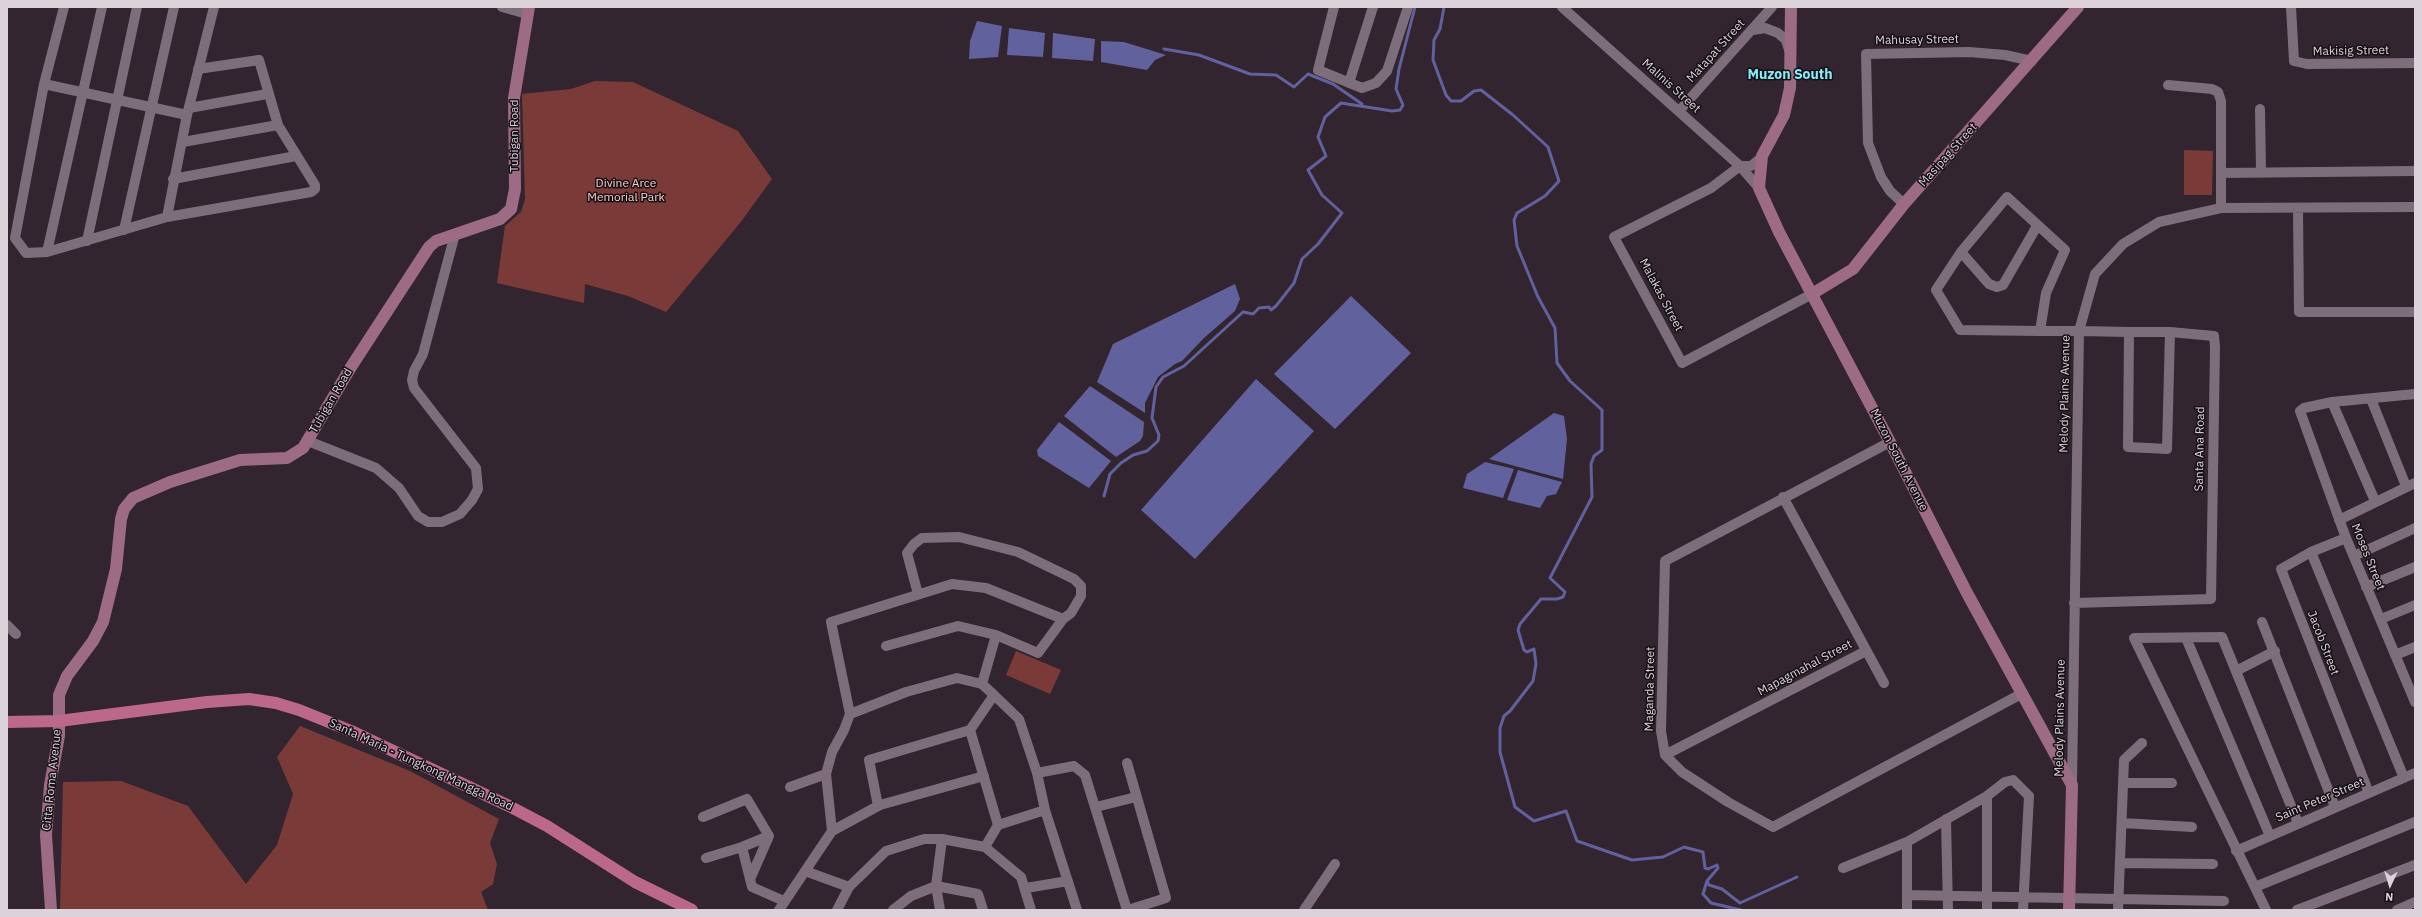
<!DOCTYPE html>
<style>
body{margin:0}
#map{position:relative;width:2422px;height:917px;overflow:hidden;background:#322530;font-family:"IBM Plex Sans",sans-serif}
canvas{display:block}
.frame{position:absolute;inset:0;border:8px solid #dcd3da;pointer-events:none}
.north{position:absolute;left:2370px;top:865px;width:40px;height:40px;-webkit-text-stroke:3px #161015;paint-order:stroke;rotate:184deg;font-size:11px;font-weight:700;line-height:16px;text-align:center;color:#dcd3da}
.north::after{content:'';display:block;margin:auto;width:14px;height:18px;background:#dcd3da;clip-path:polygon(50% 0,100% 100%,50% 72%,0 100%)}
</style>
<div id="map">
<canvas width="2422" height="917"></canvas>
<div class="frame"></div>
<div class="north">N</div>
</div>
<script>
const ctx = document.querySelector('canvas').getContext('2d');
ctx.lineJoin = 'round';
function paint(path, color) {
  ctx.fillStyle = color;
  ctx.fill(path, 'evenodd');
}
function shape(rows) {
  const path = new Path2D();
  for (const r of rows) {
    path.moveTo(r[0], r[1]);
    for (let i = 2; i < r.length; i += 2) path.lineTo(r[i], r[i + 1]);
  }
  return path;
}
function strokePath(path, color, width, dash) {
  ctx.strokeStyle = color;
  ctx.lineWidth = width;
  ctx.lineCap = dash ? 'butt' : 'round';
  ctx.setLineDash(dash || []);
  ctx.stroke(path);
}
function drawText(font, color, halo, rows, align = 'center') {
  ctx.font = font + ' "IBM Plex Sans",sans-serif';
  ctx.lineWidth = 3;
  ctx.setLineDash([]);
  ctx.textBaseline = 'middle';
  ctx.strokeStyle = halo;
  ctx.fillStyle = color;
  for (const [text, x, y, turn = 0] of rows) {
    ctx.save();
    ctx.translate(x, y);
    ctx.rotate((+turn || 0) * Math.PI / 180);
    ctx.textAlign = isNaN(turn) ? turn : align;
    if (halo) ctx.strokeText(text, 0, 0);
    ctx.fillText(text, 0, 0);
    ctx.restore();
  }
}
const green = shape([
 [595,81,633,82,738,131,772,179,740,223,666,312,628,296,585,284,584,303,497,283,505,226,521,212,525,199,522,94,571,89],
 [2184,150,2213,151,2212,195,2184,195],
 [1016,651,1061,670,1050,694,1006,675],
 [300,726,410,771,499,819,490,843,497,864,493,884,481,892,488,910,60,910,63,782,121,781,188,806,246,884,277,845,293,794,277,757]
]);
const water = shape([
 [977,21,1002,26,998,57,969,59,970,41],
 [1009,28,1045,33,1043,57,1007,55],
 [1053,33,1095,39,1093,61,1052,58],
 [1101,41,1124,42,1166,55,1155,60,1147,70,1101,62],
 [1235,284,1240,299,1235,311,1204,338,1182,361,1175,364,1158,377,1145,403,1145,413,1097,382,1113,344],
 [1351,296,1411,353,1335,429,1274,374],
 [1256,379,1314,431,1195,559,1141,510],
 [1090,386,1144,422,1143,436,1140,441,1116,457,1064,416],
 [1554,413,1564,416,1567,439,1563,479,1489,459],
 [1059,422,1111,461,1089,488,1038,456,1037,450],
 [1485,462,1514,469,1503,498,1463,488,1467,474],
 [1518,470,1562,482,1556,494,1547,496,1540,508,1507,500]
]);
const stream = shape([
 [1444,7,1440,29,1434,40,1433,60,1446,95,1451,101,1461,101,1474,91,1481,90,1513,115,1548,147,1559,181,1545,196,1517,213,1514,220,1517,246,1538,297,1555,328,1557,363,1570,381,1602,410,1602,450,1594,456,1591,464,1592,497,1550,578,1565,592,1563,597,1557,599,1541,599,1520,624,1518,630,1524,650,1527,652,1534,649,1536,664,1533,681,1510,711,1504,716,1500,728,1500,752,1515,807,1534,821,1566,811,1577,841,1632,860,1663,857,1684,847,1703,852,1705,868,1708,869,1717,865,1718,868,1707,881,1709,885,1722,889,1740,903,1797,877],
 [1164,49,1199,55,1250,74,1276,75,1294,87,1308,74,1333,84,1362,104],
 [1104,496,1110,474,1121,463,1133,455,1147,451,1158,441,1159,435,1152,418,1156,387,1163,377,1184,366,1243,312,1253,314,1259,308,1269,307,1271,310,1276,306,1294,283,1302,259,1318,244,1342,213,1322,195,1308,170,1326,156,1318,137,1325,117,1341,103,1392,111,1400,110,1403,105,1396,89,1399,69,1415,7],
 [1707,881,1703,894,1711,903,1741,910]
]);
const street = shape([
 [64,7,44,84,15,238,26,253,47,252,167,217,311,192,315,189,315,185,278,125,259,60,198,69],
 [502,7,527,14],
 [1334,7,1318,70,1362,88,1376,83,1387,71,1408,7],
 [1562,7,1740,166,1759,188],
 [2291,7,2294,61,2307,64,2415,63],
 [1753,30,1765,28,1778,33,1786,40,1789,50],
 [1349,83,1373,7],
 [44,84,187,115],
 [2168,85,2212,89,2218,92,2221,101,2221,208],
 [189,108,267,94],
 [2260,109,2261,173],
 [1679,111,1772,7],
 [183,142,278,125],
 [1762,157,1751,166,1740,166,1711,188,1614,237,1682,363,1812,294],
 [2221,173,2415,171],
 [173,179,296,156],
 [1904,204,1890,191,1881,177,1868,143,1866,54,1969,52,2005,55,2032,61],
 [2298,208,2299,312,2415,312],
 [167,217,187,115,214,7],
 [124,230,174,7],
 [87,241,137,7],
 [47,252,102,7],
 [1961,252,1989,284,1997,287,2003,285,2037,226],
 [2040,331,2046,293,2065,250,2007,197,1961,252,1936,290,1960,330,2040,331,2079,331,2129,332,2170,332,2214,336,2215,347,2211,599,2074,603],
 [2129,332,2128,447,2167,449,2170,332],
 [2415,394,2332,402,2304,408,2300,411,2346,538,2415,702],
 [2371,399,2406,486],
 [2332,402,2375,501],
 [308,441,376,468,399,488,418,516,428,522,442,522,460,514,472,500,478,489,476,468,414,388,412,380,414,371,423,354,455,234],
 [1890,442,1665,561,1661,731,1665,755,1682,772,1728,802,1773,827,2023,693],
 [1783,497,1884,683],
 [2339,520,2415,483],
 [2346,538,2311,552,2281,569,2369,793],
 [2311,552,2404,778],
 [2354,556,2415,528],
 [2366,587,2415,567],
 [2381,619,2415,605],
 [2262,622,2335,807],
 [7,625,16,634],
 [2186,638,2270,836],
 [886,646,958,626,996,635,1038,653,1063,619,1071,613,1081,596,1081,586,1074,579,1018,552,959,537,922,538,914,544,907,553,918,594],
 [2395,655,2415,647],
 [2236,671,2275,651],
 [982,684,996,635],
 [994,695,970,730,998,825,1045,810],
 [850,714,906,692,957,678,982,684,994,695,1019,719,1037,773,1045,810,1077,910],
 [1665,755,1866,651],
 [1127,763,1166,898,1128,910],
 [1037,773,1074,766,1085,775,1127,910],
 [2123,783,2172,783],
 [2072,785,2079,331,2095,274,2123,244,2159,222,2221,208,2415,207],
 [790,787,826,774],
 [1987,796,1987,910],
 [878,806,869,760,970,730],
 [1096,807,1136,797],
 [703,817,747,799,769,836,751,877],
 [1946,819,1948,910],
 [2122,823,2192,827],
 [832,831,880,805,984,776],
 [1907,842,1907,910],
 [742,847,752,887,784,901],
 [985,847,998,825],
 [2236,851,2415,773],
 [706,858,742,847,769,836],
 [2120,863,2213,864],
 [1843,868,1907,842,1987,796,2005,782,2013,780,2029,796,2023,910],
 [805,871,849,887],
 [2255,887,2415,822],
 [1026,888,1068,881],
 [1907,895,2224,901],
 [779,910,832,831,826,774,832,752,844,730,850,714,831,622,952,584,986,588,1063,619],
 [837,910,849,887,886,851,924,839,942,839,985,847,1021,877,1031,910],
 [893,910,911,896,936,886,978,894,983,910],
 [940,910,936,886,942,839],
 [1304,910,1335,864],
 [2118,910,2124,760,2142,743],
 [2266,910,2134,638,2222,637,2298,823],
 [2297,910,2415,865],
 [2397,910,2415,902]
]);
const secondary = shape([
 [1791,7,1790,88,1784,115,1762,156,1759,188,1779,232,1890,442,1967,593,2072,785,2069,910],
 [1812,294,1853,269,1904,204,2078,7],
 [51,910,46,835,50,785,59,736,59,695,67,676,93,641,103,622,116,569,121,519,124,509,133,498,170,482,240,460,287,458,303,448,351,367,429,247,436,241,500,219,511,209,515,189,514,98,529,7]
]);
const primary = shape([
 [7,722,59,721,207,702,249,699,276,703,299,710,351,731,509,806,547,826,635,882,692,910]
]);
const streetNames = [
 ["Mahusay Street",1917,40,-1],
 ["Matapat Street",1716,51,-48],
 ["Makisig Street",2351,51,-1],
 ["Malinis Street",1671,86,42],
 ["Tubigan Road",515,136,-90],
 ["Masipag Street",1948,155,-48],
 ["Malakas Street",1661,295,62],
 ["Melody Plains Avenue",2065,394,-89],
 ["Tubigan Road",331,401,-60],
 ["Santa Ana Road",2200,449,-89],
 ["Muzon South Avenue",1899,460,63],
 ["Moses Street",2368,557,68],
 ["Jacob Street",2323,643,69],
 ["Mapagmahal Street",1805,668,-28],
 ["Maganda Street",1650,689,-89],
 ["Melody Plains Avenue",2060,718,-89],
 ["Santa Maria - Tungkong Mangga Road",421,765,25],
 ["Citta Roma Avenue",52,780,-84],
 ["Saint Peter Street",2320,800,-23]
];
const parkNames = [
 ["Divine Arce",626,184],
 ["Memorial Park",626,198]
];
const quarterNames = [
 ["Muzon South",1790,75]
];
paint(green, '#7a3b38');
paint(water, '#61619e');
strokePath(stream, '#61619e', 3);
strokePath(street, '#7e6e7b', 10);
strokePath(secondary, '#9d6b83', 12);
strokePath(primary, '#bc688b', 12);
drawText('12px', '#dcd3da', '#161015', streetNames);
drawText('12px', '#f8cdc9', '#161015', parkNames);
drawText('bold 14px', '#84eefb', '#161015', quarterNames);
</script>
